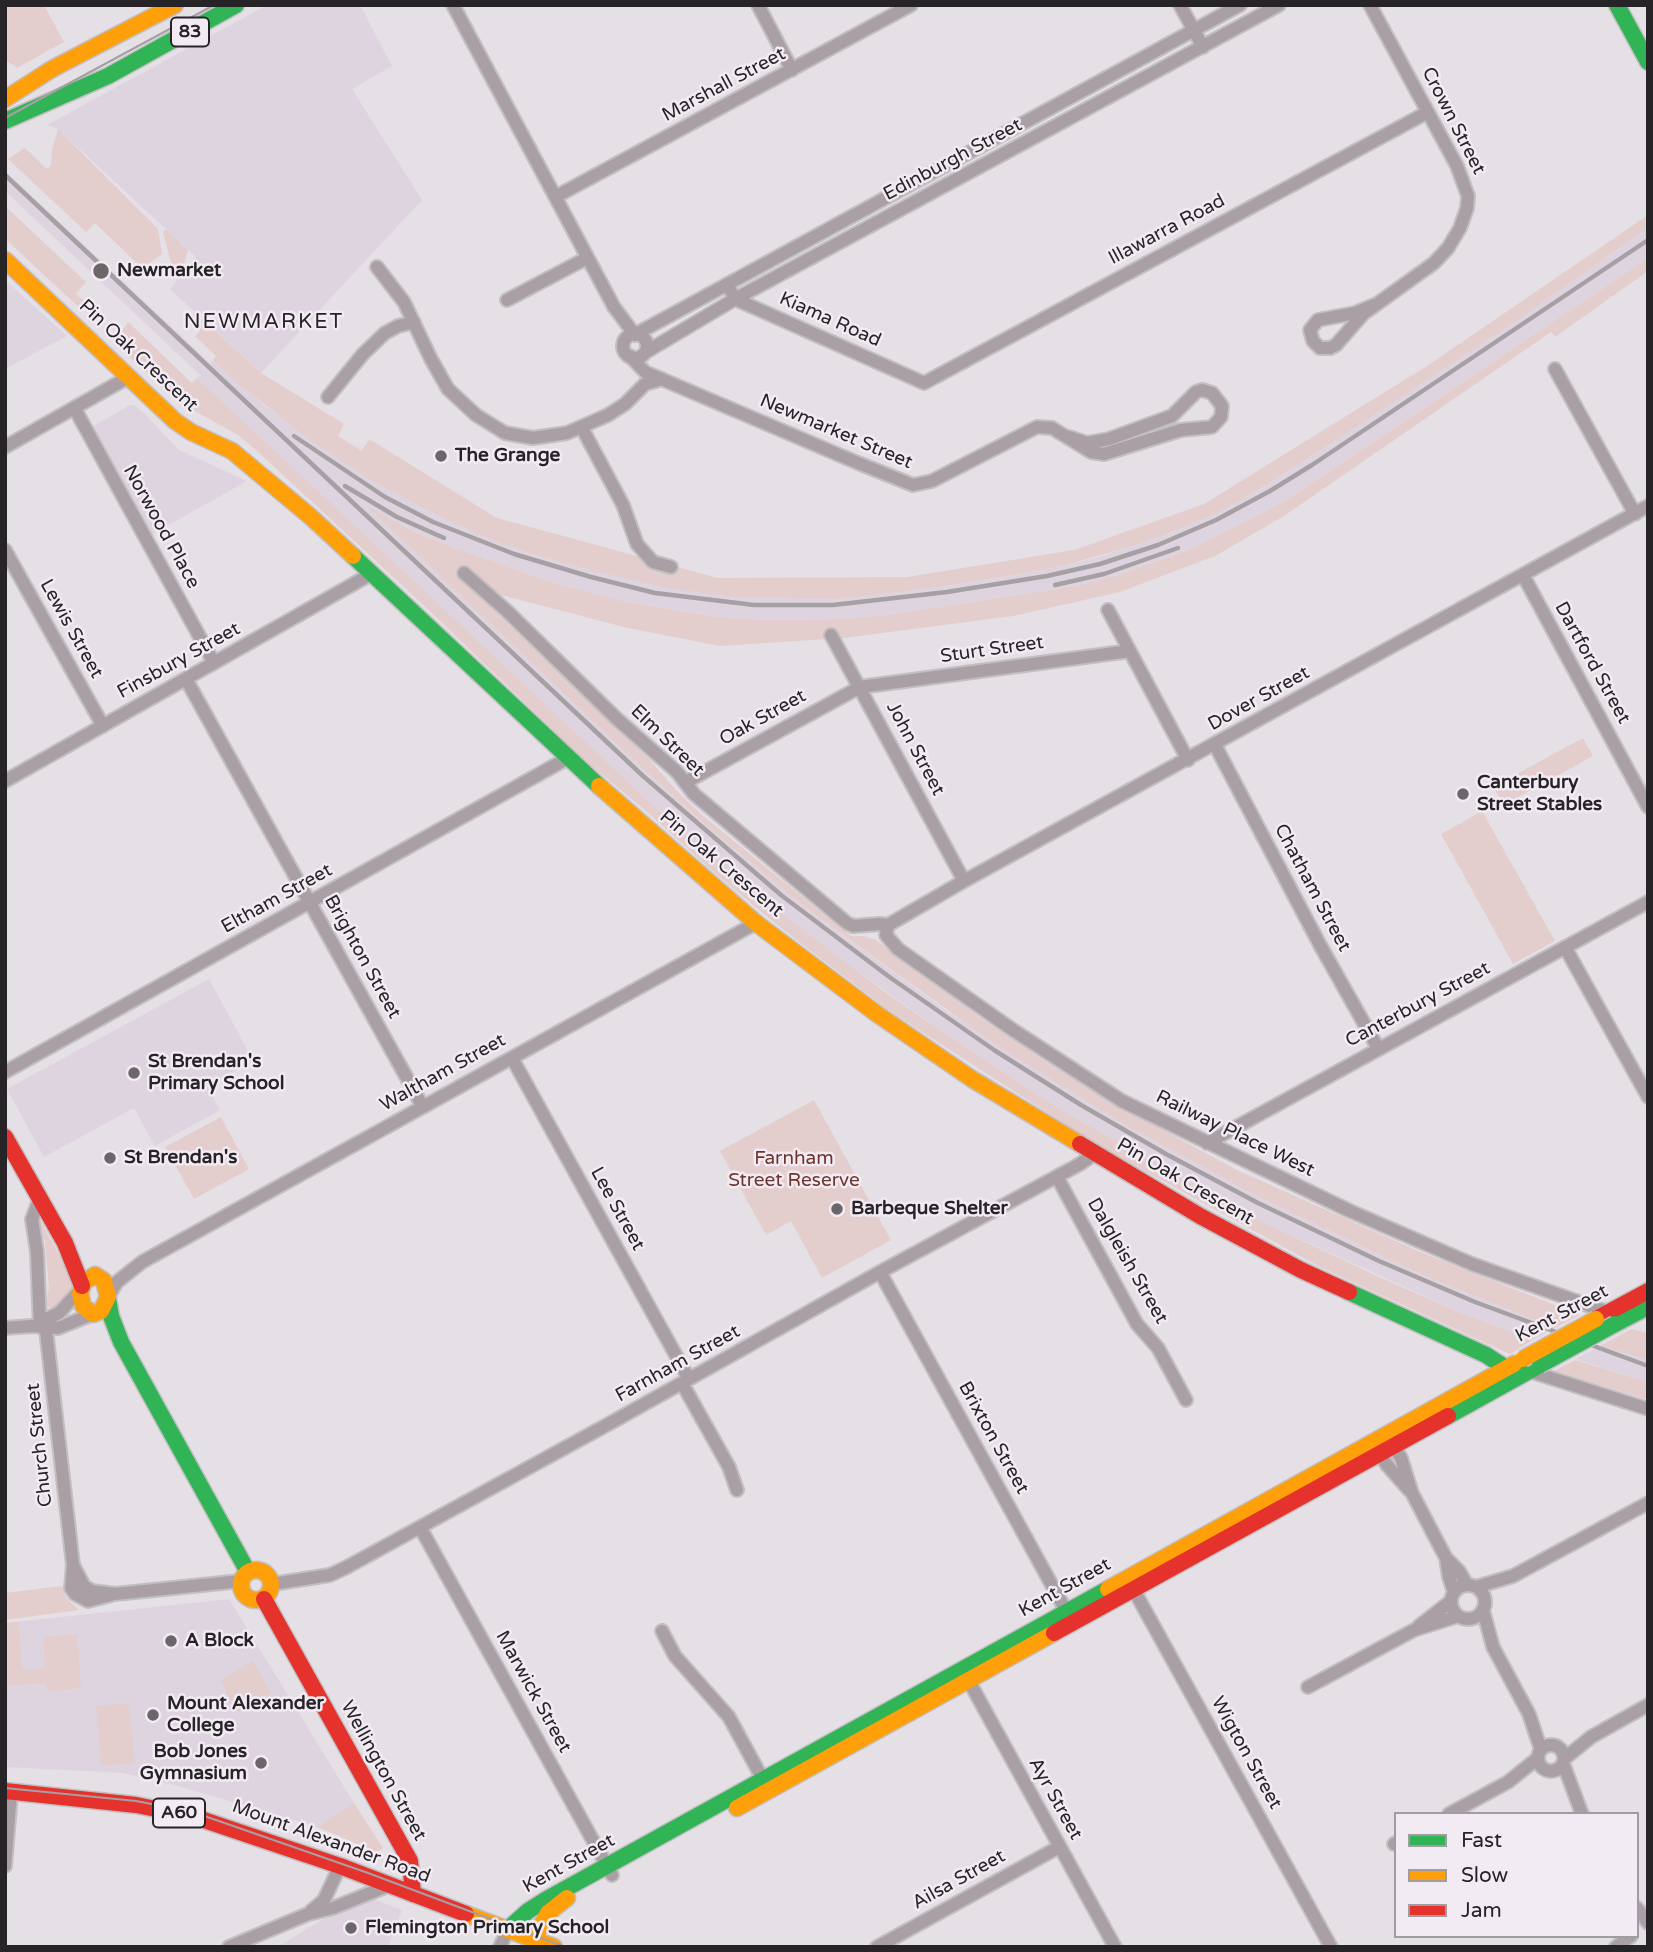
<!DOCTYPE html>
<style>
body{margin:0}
#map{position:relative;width:1653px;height:1952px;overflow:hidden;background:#e5e0e5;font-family:"Varela Round",sans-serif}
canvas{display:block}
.frame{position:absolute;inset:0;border:7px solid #272428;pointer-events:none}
.legend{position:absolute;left:1394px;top:1812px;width:245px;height:126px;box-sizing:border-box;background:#f3ebf4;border:2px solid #a19ba2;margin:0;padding:9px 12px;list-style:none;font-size:21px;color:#272428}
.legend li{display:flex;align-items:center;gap:14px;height:35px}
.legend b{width:35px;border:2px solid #a19ba2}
</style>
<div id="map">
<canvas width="1653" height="1952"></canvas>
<div class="frame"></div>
<ul class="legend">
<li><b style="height:9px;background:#30b455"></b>Fast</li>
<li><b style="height:9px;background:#ff9f0a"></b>Slow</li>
<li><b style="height:9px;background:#e5322d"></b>Jam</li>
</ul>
</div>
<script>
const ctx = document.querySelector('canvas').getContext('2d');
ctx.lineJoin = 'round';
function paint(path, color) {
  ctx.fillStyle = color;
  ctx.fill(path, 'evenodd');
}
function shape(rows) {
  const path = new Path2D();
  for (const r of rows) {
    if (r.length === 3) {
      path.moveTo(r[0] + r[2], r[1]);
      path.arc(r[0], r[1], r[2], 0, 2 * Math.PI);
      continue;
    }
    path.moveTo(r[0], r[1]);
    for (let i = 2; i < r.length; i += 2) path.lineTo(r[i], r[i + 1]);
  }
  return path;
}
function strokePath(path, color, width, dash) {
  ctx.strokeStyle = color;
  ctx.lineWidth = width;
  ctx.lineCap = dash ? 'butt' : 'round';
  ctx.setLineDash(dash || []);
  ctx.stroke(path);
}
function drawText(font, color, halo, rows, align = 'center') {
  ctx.font = font + ' "Varela Round",sans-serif';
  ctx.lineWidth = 5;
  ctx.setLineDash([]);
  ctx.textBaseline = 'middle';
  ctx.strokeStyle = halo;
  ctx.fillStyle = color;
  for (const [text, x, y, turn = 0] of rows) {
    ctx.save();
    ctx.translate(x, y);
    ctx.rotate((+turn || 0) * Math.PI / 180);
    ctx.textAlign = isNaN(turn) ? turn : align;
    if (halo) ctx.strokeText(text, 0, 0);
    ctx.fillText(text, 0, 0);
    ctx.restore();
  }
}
const built = shape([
 [267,5,360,5,392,66,352,89,422,200,261,373,170,289,196,257,58,129,47,125],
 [5,171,210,363,213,360,265,406,349,466,443,518,526,552,585,569,838,599,934,588,1055,568,1102,556,1179,530,1248,496,1326,447,1515,322,1648,228,1648,258,1285,501,1191,549,1118,575,1077,586,887,615,839,619,764,620,708,616,618,600,551,582,455,548,418,533,371,509,655,780,722,839,807,909,950,1013,1129,1127,1257,1196,1421,1274,1555,1328,1533,1340,1459,1312,1265,1223,1161,1168,1068,1114,944,1033,841,959,773,907,673,824,350,523,197,378,200,375,5,191],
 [5,280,67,336,5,369],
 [130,405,134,405,143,412,179,450,247,481,149,536,92,427],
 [209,979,253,1060,207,1086,220,1110,155,1146,134,1108,44,1157,7,1089],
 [1600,1346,1648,1360,1648,1382,1575,1359],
 [229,1599,354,1803,317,1827,178,1786,123,1773,5,1767,5,1623],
 [363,1895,402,1910,388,1947,277,1947]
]);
const green = shape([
 [5,5,44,5,64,42,17,68,5,60],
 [58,129,158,229,162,254,140,270,135,265,137,263,95,223,86,232,8,159,25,148,47,169,51,165,52,150],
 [5,206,86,282,76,294,88,304,82,310,5,239],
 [1648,215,1648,228,1515,322,1326,447,1248,496,1214,514,1178,530,1136,545,1055,568,934,588,838,599,734,597,668,588,585,569,526,552,488,538,443,518,382,486,349,466,297,430,240,385,213,360,216,356,195,336,200,331,190,321,194,312,261,373,344,424,338,436,362,451,369,439,497,518,718,578,907,577,1074,550,1204,504,1427,366],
 [166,229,188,250,183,267,174,274,163,232],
 [1648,258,1648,271,1555,337,1551,332,1284,516,1215,556,1120,592,1013,616,844,638,720,646,628,628,470,587,650,760,676,790,703,816,851,936,863,936,876,940,980,1017,1042,1059,1106,1099,1237,1170,1418,1251,1580,1315,1555,1328,1421,1274,1257,1196,1129,1127,995,1044,807,909,722,839,655,780,368,507,417,533,455,548,551,582,618,600,708,616,764,620,839,619,887,615,1077,586,1118,575,1191,549,1285,501],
 [128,322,192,383,197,378,673,824,773,907,885,992,944,1033,1068,1114,1207,1193,1265,1223,1379,1277,1459,1312,1533,1340,1510,1354,1320,1267,1099,1146,888,1010,786,932,719,877,647,812,582,758,434,615,256,450,238,435,175,400,117,345,119,335],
 [1583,738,1593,756,1504,805,1493,787],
 [1482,811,1555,941,1513,964,1441,834],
 [814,1100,891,1240,822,1278,791,1221,766,1235,720,1151],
 [221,1117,249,1169,194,1199,165,1147],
 [38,1220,40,1220,74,1282,73,1292,57,1306,50,1309,46,1304,49,1287,45,1241,39,1231],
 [1632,1329,1648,1333,1648,1360,1600,1346],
 [1575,1360,1648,1382,1648,1400,1554,1371],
 [62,1586,66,1598,79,1610,5,1620,5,1593],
 [19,1622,22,1670,45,1668,43,1637,77,1634,81,1688,47,1691,46,1683,5,1686,5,1623],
 [253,1661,271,1693,237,1712,220,1680],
 [129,1703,135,1763,101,1766,96,1706],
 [354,1803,383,1848,377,1852,317,1827]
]);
const street = shape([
 [453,5,614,307,635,335],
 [758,5,792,70],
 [1180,5,1203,47],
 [1370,5,1457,166,1468,196,1467,208,1460,228,1448,248,1434,263,1363,314,1336,345,1330,348,1320,348,1313,341,1310,330,1318,320,1355,313,1374,305],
 [555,197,911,5],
 [377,267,404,302,431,359,448,389,476,415,505,433,533,438,567,433,608,415,625,404,645,384,662,379],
 [727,284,735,299,924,383,1428,112],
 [507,300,587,258],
 [636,334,1240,5],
 [635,346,12],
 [646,352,735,299,1279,5],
 [630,356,645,372,858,463,913,485,932,481,1037,427,1052,428,1091,452,1104,454,1181,430,1212,427,1221,417,1222,406,1212,393,1202,390,1196,392,1172,416,1109,439,1087,443,1069,437],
 [1555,369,1635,514],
 [328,397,363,354,385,333,398,326,414,322],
 [75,409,214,663],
 [582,428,623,505,637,544,653,562,671,567],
 [5,447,127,378],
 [5,550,103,726],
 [464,573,508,612,616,718,677,772,694,794,847,923,853,926,880,924,888,925],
 [1523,575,1648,807],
 [1108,610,1188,760],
 [831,635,964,881],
 [186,679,423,1107],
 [1215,745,1320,945,1378,1048],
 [5,781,371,574],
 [686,782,860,687,1130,651],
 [888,925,964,881,1648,506],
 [888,925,886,935,898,949,1013,1030,1122,1101,1350,1211,1472,1264,1610,1313],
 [1565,947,1648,1097],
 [512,1058,689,1379],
 [5,1072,568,758],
 [1207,1143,1648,902],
 [1057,1177,1137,1324,1158,1348,1186,1400],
 [880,1272,1070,1618],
 [108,1297,117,1282,142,1262,756,923],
 [45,1321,73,1565,84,1586,92,1591,115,1594,241,1581],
 [38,1323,59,1313,81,1289],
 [40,1327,37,1252,32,1219,40,1198],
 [5,1328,31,1326,58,1328,93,1314],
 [1529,1371,1648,1409],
 [682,1383,729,1467,737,1490],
 [1391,1441,1401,1458,1412,1493,1446,1558,1459,1571,1467,1585],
 [1375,1447,1387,1465,1409,1490],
 [420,1527,612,1875],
 [1446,1558,1449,1577,1454,1592],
 [73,1565,71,1588,75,1594,88,1601,111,1595],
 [1130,1583,1331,1947],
 [272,1584,330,1575,347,1567,614,1421,880,1272,1080,1164,1094,1154],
 [1468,1602,17],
 [1476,1587,1513,1576,1648,1503],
 [1483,1610,1493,1647,1529,1714,1541,1750],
 [1419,1626,1451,1601],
 [662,1631,675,1656,729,1717,767,1787],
 [965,1674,1115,1947],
 [1308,1687,1414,1630,1458,1616],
 [1551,1758,13],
 [1564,1759,1591,1737,1648,1705],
 [1563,1763,1582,1814],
 [1449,1814,1508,1782,1538,1758],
 [1394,1844,1396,1843],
 [5,1866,11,1792],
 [1637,1908,1648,1923],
 [311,1911,324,1900,340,1866],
 [229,1947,308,1914,333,1908,390,1885],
 [500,1947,508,1929],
 [877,1947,1059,1847],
 [1616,1947,1631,1936]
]);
const fast = shape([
 [1617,5,1648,62],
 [5,121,108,76,236,5],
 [353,556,599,786],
 [1349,1292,1486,1355,1506,1368],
 [108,1299,111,1316,121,1342,248,1572],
 [1615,1324,1648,1307],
 [1448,1416,1540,1365],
 [508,1929,528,1911,547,1899,1108,1589]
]);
const slow = shape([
 [5,99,52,69,175,5],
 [5,260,175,421,191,432,232,451,311,517,353,556],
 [599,786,756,923,877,1014,972,1079,1080,1144],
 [95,1275,104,1281,108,1297,101,1311,93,1314,83,1306,80,1293,84,1282,95,1275],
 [256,1585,15],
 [1108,1589,1514,1364],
 [737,1808,1054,1633],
 [466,1914,554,1947],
 [534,1939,548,1913,567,1898]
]);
const jam = shape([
 [5,1137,65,1243,82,1286],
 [1080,1144,1200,1216,1301,1270,1349,1292],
 [1596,1319,1648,1291],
 [264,1599,410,1861,413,1894],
 [1054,1633,1448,1416],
 [5,1791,136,1805,192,1816,340,1866,466,1914]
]);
const tram = shape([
 [5,118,214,5],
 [5,1788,136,1801,193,1812,368,1873,565,1947]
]);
const rail = shape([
 [5,175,643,776,781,895,888,976,994,1050,1081,1105,1166,1154,1258,1203,1379,1261,1475,1302,1648,1366],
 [294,436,385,497,433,522,514,554,591,577,655,593,754,605,833,605,947,592,1047,576,1100,564,1158,545,1216,520,1270,491,1312,465,1648,240],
 [345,486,397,517,444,538],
 [1055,585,1104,574,1178,548]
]);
const fastBridge = shape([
 [1540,1365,1615,1324]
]);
const slowBridge = shape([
 [1523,1359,1596,1319]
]);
const markers = [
 [101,271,9,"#6a666a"],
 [441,456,7,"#6a666a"],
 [1463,794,7,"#6a666a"],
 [134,1073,7,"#6a666a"],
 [110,1158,7,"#6a666a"],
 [837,1209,7,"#6a666a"],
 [171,1641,7,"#6a666a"],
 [153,1715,7,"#6a666a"],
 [261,1763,7,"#6a666a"],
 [351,1928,7,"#6a666a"]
];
const shields = [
 [190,32,38],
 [179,1813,52]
];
const shieldNames = [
 ["83",190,32],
 ["A60",179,1813]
];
const streetNames = [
 ["Marshall Street",724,85,-28],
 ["Crown Street",1453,121,63],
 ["Edinburgh Street",953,160,-28],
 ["Illawarra Road",1167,230,-28],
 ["Kiama Road",830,320,24],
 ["Pin Oak Crescent",138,356,43],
 ["Newmarket Street",836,432,23],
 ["Norwood Place",161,527,61],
 ["Lewis Street",71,629,61],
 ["Sturt Street",992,650,-8],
 ["Finsbury Street",179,661,-29],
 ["Dartford Street",1592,663,61],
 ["Dover Street",1259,699,-29],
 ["Oak Street",763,718,-29],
 ["Elm Street",667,741,44],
 ["John Street",915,749,62],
 ["Pin Oak Crescent",721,864,40],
 ["Chatham Street",1312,888,62],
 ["Eltham Street",277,899,-29],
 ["Brighton Street",362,957,61],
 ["Canterbury Street",1418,1005,-28],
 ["Waltham Street",443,1073,-29],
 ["Railway Place West",1235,1134,26],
 ["Pin Oak Crescent",1185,1182,30],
 ["Lee Street",617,1209,61],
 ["Dalgleish Street",1127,1261,60],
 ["Kent Street",1562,1314,-28],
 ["Farnham Street",678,1364,-29],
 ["Brixton Street",993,1438,61],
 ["Church Street",40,1445,-96],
 ["Kent Street",1065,1588,-29],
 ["Marwick Street",533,1692,61],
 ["Wigton Street",1246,1753,61],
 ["Wellington Street",383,1771,61],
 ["Ayr Street",1055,1799,61],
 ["Mount Alexander Road",331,1842,20],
 ["Kent Street",569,1864,-29],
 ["Ailsa Street",959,1880,-29]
];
const poiNames = [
 ["Newmarket",117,271],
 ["The Grange",455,456],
 ["Canterbury",1477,783],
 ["Street Stables",1477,805],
 ["St Brendan's",148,1062],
 ["Primary School",148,1084],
 ["St Brendan's",124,1158],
 ["Barbeque Shelter",851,1209],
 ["A Block",185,1641],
 ["Mount Alexander",167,1704],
 ["College",167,1726],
 ["Bob Jones",247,1752,"right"],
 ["Gymnasium",247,1774,"right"],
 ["Flemington Primary School",365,1928]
];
const parkNames = [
 ["Farnham",794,1159],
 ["Street Reserve",794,1181]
];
const neighbourhoodNames = [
 ["NEWMARKET",264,322]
];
paint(built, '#ded4df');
paint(green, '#e3cecd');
strokePath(street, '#c2bfc2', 16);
strokePath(fast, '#c2bfc2', 19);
strokePath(slow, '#c2bfc2', 19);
strokePath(jam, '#c2bfc2', 19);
strokePath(street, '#aa9fa4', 12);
strokePath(fast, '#30b455', 16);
strokePath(slow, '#ff9f0a', 16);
strokePath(jam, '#e5322d', 16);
strokePath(tram, '#a69fa3', 2);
strokePath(rail, '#a69fa3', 4.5);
strokePath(fastBridge, '#c2bfc2', 19, []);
strokePath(slowBridge, '#c2bfc2', 19, []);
strokePath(fastBridge, '#30b455', 16);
strokePath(slowBridge, '#ff9f0a', 16);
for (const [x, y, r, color] of markers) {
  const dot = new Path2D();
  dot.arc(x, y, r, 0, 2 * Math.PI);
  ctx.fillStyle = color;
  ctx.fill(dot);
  strokePath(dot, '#f3ebf4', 2.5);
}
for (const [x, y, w] of shields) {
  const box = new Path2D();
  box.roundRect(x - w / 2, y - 14.5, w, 29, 5);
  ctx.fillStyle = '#f3ebf4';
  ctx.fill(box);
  strokePath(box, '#272428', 2);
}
drawText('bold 18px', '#272428', null, shieldNames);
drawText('19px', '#272428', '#f3ebf4', streetNames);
drawText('bold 19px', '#272428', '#f3ebf4', poiNames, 'left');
drawText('19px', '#6f352c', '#f3ebf4', parkNames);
ctx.letterSpacing = '2px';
drawText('21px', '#272428', '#f3ebf4', neighbourhoodNames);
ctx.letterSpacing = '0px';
</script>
